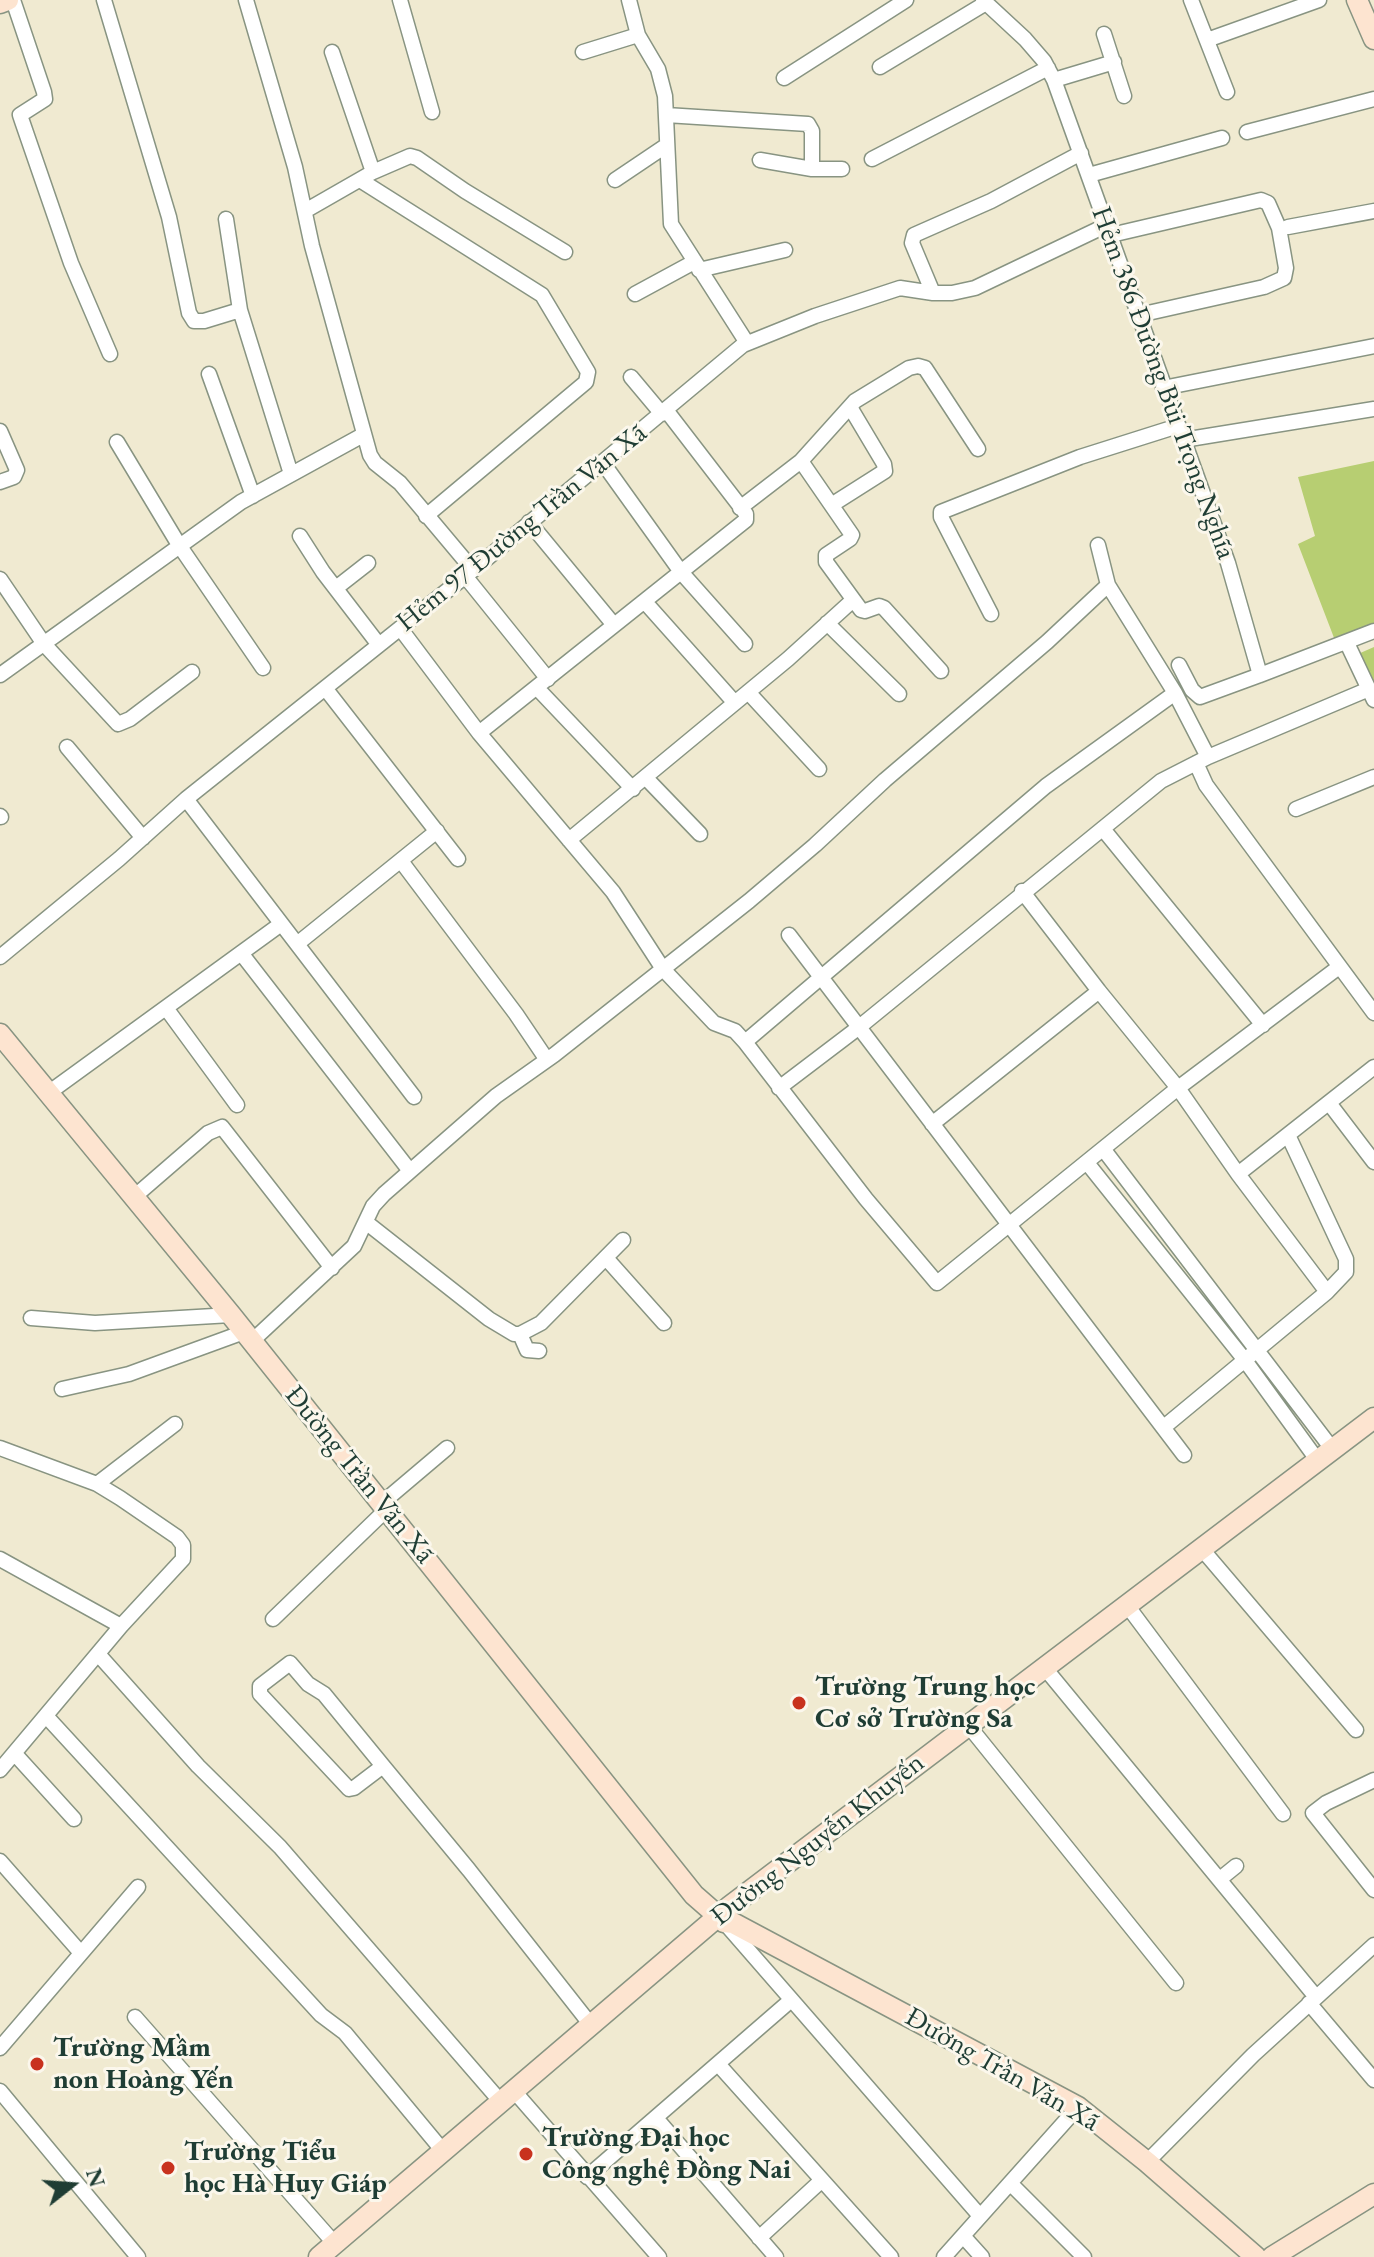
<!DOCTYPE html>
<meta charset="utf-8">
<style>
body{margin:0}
#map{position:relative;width:1374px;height:2257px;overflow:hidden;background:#f0ead1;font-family:"EB Garamond",serif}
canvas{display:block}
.north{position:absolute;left:32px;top:2145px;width:80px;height:80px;-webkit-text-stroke:6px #fbf7ec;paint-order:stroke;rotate:73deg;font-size:22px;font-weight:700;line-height:32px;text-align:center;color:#1f3d34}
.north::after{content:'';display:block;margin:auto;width:28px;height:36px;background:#1f3d34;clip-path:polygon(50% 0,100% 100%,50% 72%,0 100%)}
</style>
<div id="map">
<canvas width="1374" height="2257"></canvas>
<div class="north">N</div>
</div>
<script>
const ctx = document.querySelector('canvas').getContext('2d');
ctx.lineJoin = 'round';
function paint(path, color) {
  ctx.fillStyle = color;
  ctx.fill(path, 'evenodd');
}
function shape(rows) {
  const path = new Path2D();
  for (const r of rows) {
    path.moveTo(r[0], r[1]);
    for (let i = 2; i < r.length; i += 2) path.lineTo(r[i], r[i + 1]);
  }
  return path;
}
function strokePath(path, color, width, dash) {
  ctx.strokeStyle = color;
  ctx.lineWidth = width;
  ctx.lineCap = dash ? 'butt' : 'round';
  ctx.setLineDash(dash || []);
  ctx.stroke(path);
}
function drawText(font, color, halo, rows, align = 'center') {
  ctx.font = font + ' "EB Garamond",serif';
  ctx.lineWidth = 6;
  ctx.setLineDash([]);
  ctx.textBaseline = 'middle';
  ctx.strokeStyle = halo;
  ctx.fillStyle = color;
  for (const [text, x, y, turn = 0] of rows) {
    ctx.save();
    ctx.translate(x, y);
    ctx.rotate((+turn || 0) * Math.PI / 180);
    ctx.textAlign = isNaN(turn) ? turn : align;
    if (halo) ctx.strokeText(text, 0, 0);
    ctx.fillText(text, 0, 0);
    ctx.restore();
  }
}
const green = shape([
 [1374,461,1374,627,1336,643,1298,544,1315,536,1298,477],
 [1374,647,1374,690,1358,654]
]);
const street = shape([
 [13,0,44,92,45,99,20,115,22,121,71,263,110,354],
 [104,0,169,217,189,313,194,321,204,321,240,310,291,474],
 [246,0,295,167,312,246,370,455,375,463,400,483,473,570],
 [400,0,432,112],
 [629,0,638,35,658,69,665,96,671,224,747,343],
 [983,0,1025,39,1044,61,1054,80,1228,563,1260,675,1374,631],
 [1191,0,1227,92],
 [1104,34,1124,96],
 [1207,40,1319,0],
 [332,52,373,172],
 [583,52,638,35],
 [880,67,986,3],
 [784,78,906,0],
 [1054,80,1114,62],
 [666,115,808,124,812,131,812,169],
 [1247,132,1374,99],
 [872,159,1048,68],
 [760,160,812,169,842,169],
 [1089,175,1222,138],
 [360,180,542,295,588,372,586,382,426,516],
 [615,180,667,145],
 [305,211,373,172,410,156,417,158,465,191,565,252],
 [226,219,240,310],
 [1288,227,1374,211],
 [1111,235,1261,200,1268,203,1279,228,1286,268,1284,278,1264,287,1139,315],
 [699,270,785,250],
 [933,293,912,243,914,235,991,201,1081,153],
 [635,294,694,262],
 [209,374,253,496],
 [631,377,662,414],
 [1163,388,1374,346],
 [0,431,17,470,14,477,0,482],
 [1183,440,1374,409],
 [117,442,179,545,263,668],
 [801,461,852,535,850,539,826,555,826,562,861,610,865,611,879,606,884,608,941,671],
 [603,463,681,572,745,644],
 [833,504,885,471,884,464,850,407],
 [740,508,801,461,855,401,909,368,918,366,925,368,978,449],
 [529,522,614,625],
 [300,536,323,572,379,645],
 [465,576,548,679],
 [0,579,44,644,118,724,130,719,192,672],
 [1108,585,1175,693,1208,757],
 [336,588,368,563],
 [645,602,735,703],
 [991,614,941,517,941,512,1080,457,1178,426],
 [827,623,899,694],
 [400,628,479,733,613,892,663,969,714,1023,735,1031,745,1042,866,1199,937,1283,1178,1088,1339,967],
 [1347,643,1374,700],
 [1179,665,1192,690,1200,697,1260,675],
 [0,675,241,502,363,435],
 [325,688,458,859],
 [537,688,633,789],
 [748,692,819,769],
 [479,733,746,520,746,514,666,410],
 [67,747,143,838],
 [1196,763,1206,785,1374,1013],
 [646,778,700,834],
 [186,799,414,1097],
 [1296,809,1374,777],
 [0,816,1,817],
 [1103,829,1263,1025],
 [569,840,788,659,853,600],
 [401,861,516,1014,547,1060],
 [1022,891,1099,991,1178,1088,1238,1174,1327,1292],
 [789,935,1184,1455],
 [297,944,437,831],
 [241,953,410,1171],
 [0,957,119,859,186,799,473,570,743,345,815,316,900,288,933,293,952,293,975,288,1107,225],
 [166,1008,237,1105],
 [745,1042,1046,786,1175,693],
 [779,1088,858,1028,1161,781,1208,757,1369,689],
 [47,1094,281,924],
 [1329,1103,1374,1162],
 [932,1124,1099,991],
 [1104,1150,1333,1450],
 [1088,1164,1244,1359,1318,1461],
 [1238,1174,1374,1067],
 [134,1197,208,1133,222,1127,332,1268],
 [367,1223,489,1319,514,1334,520,1334,541,1323,623,1240],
 [606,1258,664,1323],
 [31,1318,95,1323,231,1315],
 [520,1334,527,1350,539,1351],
 [251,1342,354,1246,373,1206,384,1194,496,1096,554,1055,749,901,815,845,885,780,1047,642,1108,585,1098,545],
 [62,1389,129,1374,244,1332],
 [1164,1427,1327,1292,1346,1272,1346,1259,1288,1135],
 [0,1448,97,1484,120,1498,177,1537,183,1545,183,1559,121,1626,0,1770],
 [97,1484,175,1424],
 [382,1503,447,1448],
 [1201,1548,1356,1730],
 [0,1559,121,1626],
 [1126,1604,1283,1814],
 [273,1619,387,1509],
 [98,1654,198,1766,280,1847,501,2102],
 [1044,1667,1316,1997],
 [47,1717,321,2015,345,2033,443,2151],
 [968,1725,1176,1983],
 [15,1754,74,1819],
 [383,1766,354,1788,349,1789,260,1694,260,1686,290,1663,308,1684,324,1694,383,1766,469,1870,591,2025],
 [1374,1780,1326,1803,1313,1813,1374,1890],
 [0,1861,80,1952],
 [1220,1879,1236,1866],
 [723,1921,980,2216],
 [1309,2003,1374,2080],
 [135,2017,335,2244],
 [0,2048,138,1887],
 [718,2064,891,2257],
 [0,2091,138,2257],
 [514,2091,659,2257],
 [656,2118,776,2257],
 [1147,2162,1253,2055,1374,1945],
 [587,2177,790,2001],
 [1010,2183,1084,2257],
 [963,2236,982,2257],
 [759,2238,822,2180],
 [944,2257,1078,2107]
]);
const secondary = shape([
 [1357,0,1374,39],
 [0,3,8,0],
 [0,1034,231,1315,694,1895,718,1916],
 [724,1922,733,1923,1078,2107,1147,2162,1256,2257],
 [319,2257,729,1907,1374,1418],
 [1272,2257,1374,2194]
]);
const markers = [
 [799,1703,8,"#c8321e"],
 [37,2064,8,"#c8321e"],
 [526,2154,8,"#c8321e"],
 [168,2168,8,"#c8321e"]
];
const streetNames = [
 ["Hẻm 386 Đường Bùi Trọng Nghĩa",1163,383,70],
 ["Hẻm 97 Đường Trần Văn Xã",522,528,-39],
 ["Đường Trần Văn Xã",359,1475,51],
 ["Đường Nguyễn Khuyến",818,1840,-38],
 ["Đường Trần Văn Xã",1002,2070,30]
];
const poiNames = [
 ["Trường Trung học",815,1687],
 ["Cơ sở Trường Sa",815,1719],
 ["Trường Mầm",53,2048],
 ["non Hoàng Yến",53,2080],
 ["Trường Đại học",542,2138],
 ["Công nghệ Đồng Nai",542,2170],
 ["Trường Tiểu",184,2152],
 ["học Hà Huy Giáp",184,2184]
];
paint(green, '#b7ce72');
strokePath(street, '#889482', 17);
strokePath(secondary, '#889482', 23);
strokePath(street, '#fff', 14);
strokePath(secondary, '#fde4d0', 20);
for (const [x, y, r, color] of markers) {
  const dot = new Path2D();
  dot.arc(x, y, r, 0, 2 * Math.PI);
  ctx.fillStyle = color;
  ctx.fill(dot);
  strokePath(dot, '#fbf7ec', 3);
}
drawText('28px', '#1f3d34', '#fbf7ec', streetNames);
drawText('bold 28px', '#1f3d34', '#fbf7ec', poiNames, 'left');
</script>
